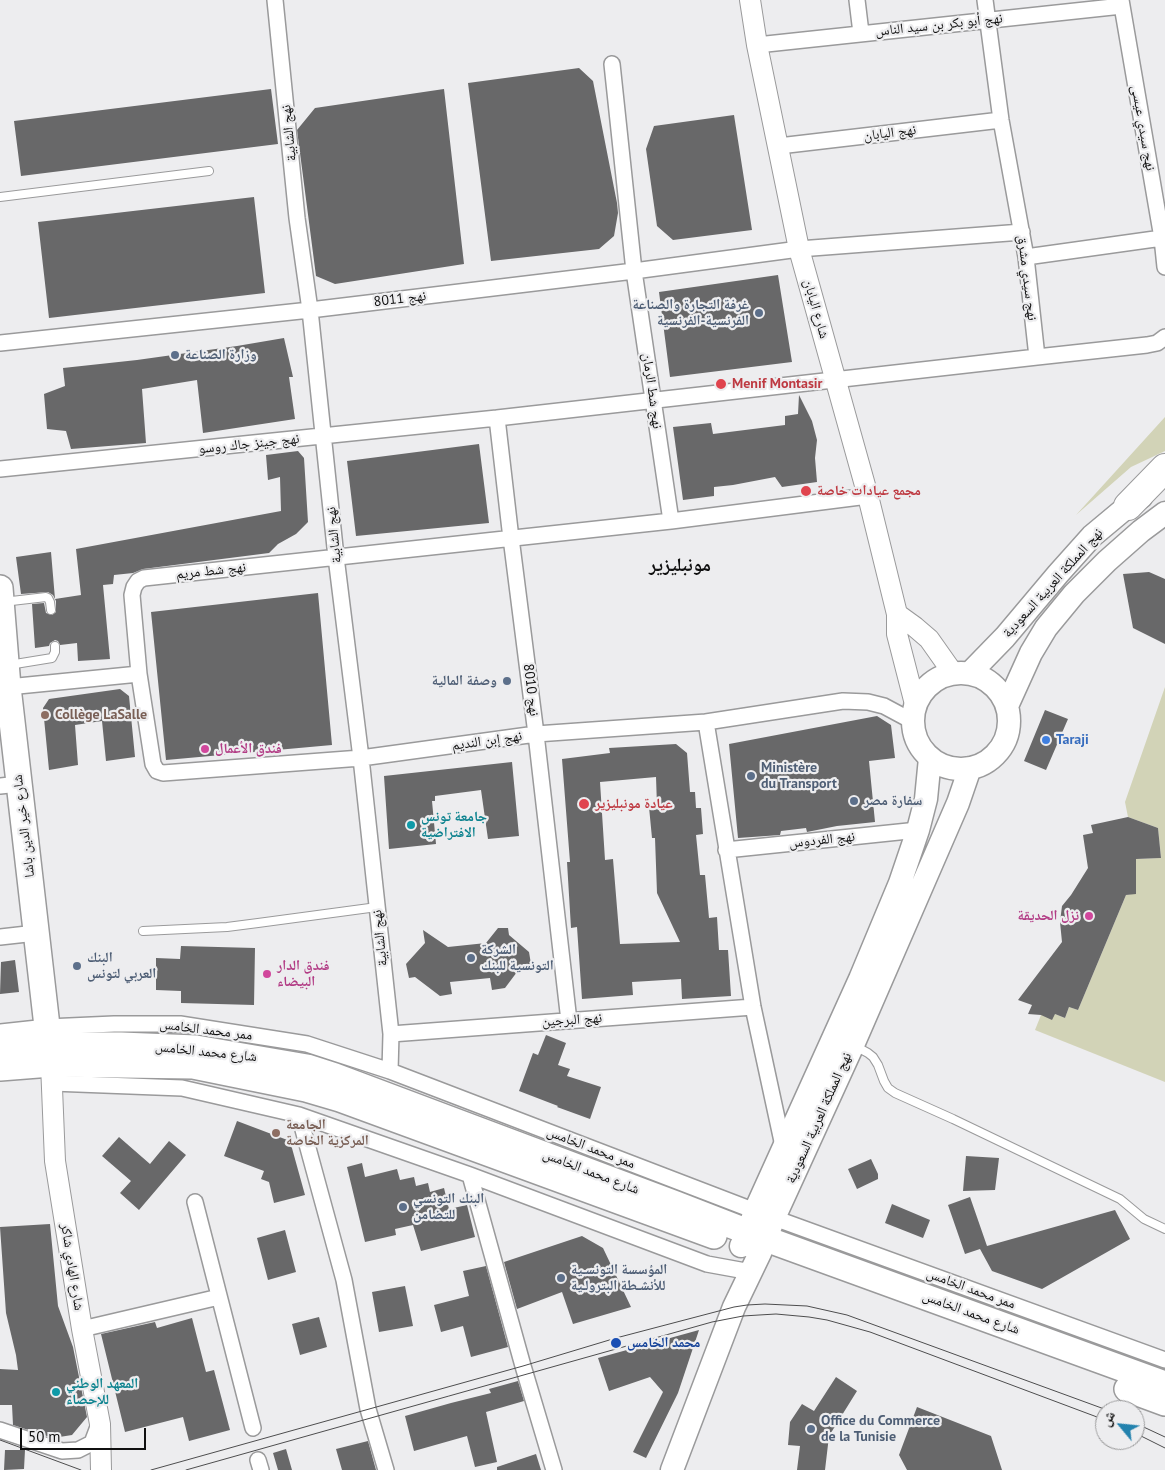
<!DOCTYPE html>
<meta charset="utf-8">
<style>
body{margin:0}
#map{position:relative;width:1165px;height:1470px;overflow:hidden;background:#ededef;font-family:"PT Sans","Noto Naskh Arabic",sans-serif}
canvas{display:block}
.north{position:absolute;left:1095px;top:1400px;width:50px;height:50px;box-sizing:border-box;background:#ededef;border:1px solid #959596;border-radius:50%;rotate:298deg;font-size:14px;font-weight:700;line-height:20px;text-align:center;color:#101010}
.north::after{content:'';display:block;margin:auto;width:18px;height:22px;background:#2382ae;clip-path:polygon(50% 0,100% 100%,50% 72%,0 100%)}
.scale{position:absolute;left:20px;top:1428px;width:126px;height:22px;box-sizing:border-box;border:2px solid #101010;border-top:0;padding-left:6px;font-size:15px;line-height:18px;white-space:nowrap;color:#101010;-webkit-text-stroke:4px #ededef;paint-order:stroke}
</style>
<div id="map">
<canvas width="1165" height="1470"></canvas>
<div class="north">ش</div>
<div class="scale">50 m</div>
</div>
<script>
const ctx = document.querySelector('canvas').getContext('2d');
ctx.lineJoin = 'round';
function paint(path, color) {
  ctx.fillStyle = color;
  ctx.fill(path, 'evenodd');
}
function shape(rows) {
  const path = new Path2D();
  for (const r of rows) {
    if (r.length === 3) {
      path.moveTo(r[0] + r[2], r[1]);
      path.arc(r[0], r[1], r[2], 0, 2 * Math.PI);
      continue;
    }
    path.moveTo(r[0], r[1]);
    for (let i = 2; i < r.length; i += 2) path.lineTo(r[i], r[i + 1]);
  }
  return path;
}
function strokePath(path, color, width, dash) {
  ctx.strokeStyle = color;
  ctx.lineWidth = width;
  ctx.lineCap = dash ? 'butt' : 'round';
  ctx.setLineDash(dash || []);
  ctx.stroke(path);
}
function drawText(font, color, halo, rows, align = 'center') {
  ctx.font = font + ' "PT Sans","Noto Naskh Arabic",sans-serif';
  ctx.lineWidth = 4.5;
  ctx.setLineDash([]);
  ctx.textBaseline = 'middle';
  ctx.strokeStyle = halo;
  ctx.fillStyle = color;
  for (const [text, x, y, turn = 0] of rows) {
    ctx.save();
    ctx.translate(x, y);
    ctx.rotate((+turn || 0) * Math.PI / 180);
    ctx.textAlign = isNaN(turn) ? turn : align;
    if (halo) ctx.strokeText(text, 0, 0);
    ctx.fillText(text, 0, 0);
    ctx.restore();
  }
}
const green = shape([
 [1165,417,1165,451,1131,467,1076,515],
 [1165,687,1165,1082,1035,1030,1041,1015,1055,1014,1065,1018,1069,1007,1078,1010,1126,895,1136,893,1136,859,1161,858,1158,828,1128,817,1125,802]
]);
const building = shape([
 [579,68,593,81,617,203,618,213,614,236,599,249,491,261,468,83],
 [271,89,278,144,21,176,14,121],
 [444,89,464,264,335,284,316,276,297,130,315,108],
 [734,115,752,230,673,240,657,226,646,149,654,126],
 [254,197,265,293,49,318,38,222],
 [778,275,792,362,670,377,659,292],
 [284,338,293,377,289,377,295,419,203,433,197,380,142,389,146,443,71,449,66,431,47,429,44,394,65,386,63,368,137,360,237,346],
 [799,395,812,421,817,440,815,458,817,482,782,487,775,477,733,485,714,487,714,496,683,500,673,427,711,423,713,434,785,425,785,416,798,414],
 [479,444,489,523,356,536,347,461],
 [298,451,304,458,308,522,296,534,278,544,269,553,143,569,133,573,114,575,113,584,103,585,110,659,78,661,77,643,60,645,58,641,55,640,50,643,49,646,35,648,32,604,44,603,46,613,52,615,56,612,56,601,53,595,48,592,21,594,16,557,51,552,55,599,81,595,76,549,281,511,280,477,268,480,266,455],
 [1149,572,1165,579,1165,644,1133,628,1123,574],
 [318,593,332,745,166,760,151,612],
 [120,689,129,696,135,757,106,761,102,721,75,725,78,765,49,770,43,708,49,699],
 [1045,710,1068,719,1046,770,1024,761],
 [877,716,891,725,895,758,869,761,875,822,837,826,807,832,806,828,781,831,780,835,738,838,729,744],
 [676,744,687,753,690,792,695,792,696,808,701,808,703,834,696,835,700,875,705,875,709,918,717,917,719,950,728,950,731,996,682,999,681,979,632,982,633,995,582,999,577,927,571,928,567,862,570,862,562,759,610,753,609,748],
 [656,777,657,806,649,807,652,838,655,838,657,893,680,942,620,944,613,859,605,860,600,782],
 [512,762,519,836,488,839,481,790,435,796,435,801,432,801,436,844,389,849,384,776],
 [1128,817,1158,828,1161,858,1136,859,1136,894,1126,895,1078,1010,1069,1007,1065,1018,1055,1014,1052,1020,1041,1015,1028,1014,1032,1005,1018,1000,1062,942,1060,922,1062,906,1071,895,1088,868,1083,835,1093,833,1091,825],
 [498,928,508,928,509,935,529,952,531,964,523,964,505,988,492,990,490,978,450,982,452,994,440,996,415,977,409,978,406,964,425,943,423,930,448,947,486,943],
 [181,946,255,948,254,1005,181,1003,181,991,156,990,156,958,180,959],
 [15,960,19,992,0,994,1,962],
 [546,1035,566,1043,558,1065,570,1069,567,1076,601,1087,590,1119,557,1107,558,1106,519,1091,533,1053,538,1055],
 [237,1121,290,1141,305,1195,274,1203,269,1182,261,1179,264,1171,224,1156],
 [119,1137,150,1164,169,1141,186,1155,139,1210,120,1193,131,1181,102,1156],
 [966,1156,999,1158,995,1190,963,1191],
 [871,1159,878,1174,878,1179,857,1189,848,1169],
 [362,1163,365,1177,397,1169,400,1180,414,1177,416,1186,428,1183,430,1192,444,1188,449,1209,467,1205,475,1237,421,1251,413,1225,395,1229,396,1235,365,1242,347,1167],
 [970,1197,987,1246,1115,1210,1130,1239,1042,1289,992,1271,980,1249,965,1254,948,1205],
 [892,1204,930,1220,923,1238,885,1223],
 [50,1224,58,1306,73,1347,87,1417,72,1435,53,1438,13,1425,12,1405,0,1405,0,1369,18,1370,16,1355,6,1313,0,1227],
 [285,1230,296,1272,268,1280,257,1238],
 [582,1236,603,1248,631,1307,573,1324,562,1292,517,1309,504,1262],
 [486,1266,508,1347,471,1357,463,1326,441,1332,434,1305,469,1296,463,1271],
 [405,1286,413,1326,379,1332,372,1292],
 [319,1317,327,1347,300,1355,292,1324],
 [192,1318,206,1372,214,1370,230,1430,189,1441,183,1417,125,1432,101,1334,155,1322,157,1328],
 [699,1330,678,1393,646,1458,633,1452,663,1392,650,1377,609,1391,598,1358],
 [836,1377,857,1391,829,1436,825,1470,797,1470,800,1446,788,1445,790,1422,802,1404,814,1411],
 [518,1381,524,1401,486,1412,497,1462,475,1467,467,1436,414,1451,405,1416,451,1403,491,1393,489,1389],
 [917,1407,991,1436,1002,1470,907,1470,899,1455],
 [368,1441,376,1470,342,1470,336,1449],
 [286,1449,292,1470,278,1470,273,1453],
 [5,1450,25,1450,24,1469,4,1470],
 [536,1454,541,1470,497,1470,497,1467]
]);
const service = shape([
 [0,197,209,171],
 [3,602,46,597,48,598,50,602,51,610],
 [9,665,52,658,55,652,55,646],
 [143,931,227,927,258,923,377,907],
 [855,1046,868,1053,873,1057,878,1065,884,1081,888,1088,895,1093,953,1119,1120,1199,1144,1219,1165,1229]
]);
const minor = shape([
 [275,0,297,218,310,310,336,557,361,758,391,1034,390,1071],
 [857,0,861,33],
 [1121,0,1162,238,1165,267],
 [757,45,1122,6],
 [612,64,634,271,671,521,868,496],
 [779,146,1001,120],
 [1026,257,1162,238],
 [0,343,310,310,634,271,799,249,1022,232],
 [1037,357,1147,345,1157,343,1165,337],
 [497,418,510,530,536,734,569,1021],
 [0,469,497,418,1037,357,1026,257,1001,120,985,0],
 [139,674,153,764,157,771,163,773,361,758,536,734,706,722,843,701,868,702,884,706,912,721],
 [8,687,139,674,132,595,134,587,138,581,144,578,671,521],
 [706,722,753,1007,783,1146],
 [0,786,19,784],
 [726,850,918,830],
 [0,937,36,933],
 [0,1032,47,1027,114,1024,180,1024,307,1044,390,1071,755,1211,1165,1360],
 [391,1034,753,1007],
 [52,1083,182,1088,299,1115,470,1175,707,1264,751,1272],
 [299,1115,344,1280,368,1409,386,1470],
 [470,1175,523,1366,554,1470],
 [195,1202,253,1428],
 [82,1329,219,1297],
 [0,1430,62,1451,78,1450,92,1443,98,1427],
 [258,1460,261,1470]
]);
const tertiary = shape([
 [750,0,757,45,799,249,868,496,897,614,897,634,915,704],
 [897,614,915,627,929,639,953,673],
 [51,1064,55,1161,82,1329,100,1424,101,1470]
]);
const secondary = shape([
 [961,721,48],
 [970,673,1005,637,1058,574,1092,536,1128,506,1141,497],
 [1007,706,1031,653,1046,628,1074,594,1107,561,1141,531,1165,513],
 [741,1246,748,1232,755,1211,860,979,900,883,918,830,926,799,930,758],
 [672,1470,734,1307,760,1253,774,1218,853,1045,958,803,970,768]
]);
const primary = shape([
 [0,588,8,687,51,1061],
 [0,1051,58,1045,121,1045,196,1048,307,1067,335,1076,676,1204,766,1239,1165,1384],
 [0,1068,51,1064,193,1066,306,1089,340,1099,714,1236],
 [1127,1389,1165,1403]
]);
const motorway = shape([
 [1128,506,1165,468]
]);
const tram = shape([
 [1135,1423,1165,1437],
 [1135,1433,1165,1448],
 [0,1440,81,1470],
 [151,1470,523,1366,616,1338,734,1307,747,1305,765,1304,807,1306,847,1315,1107,1410],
 [186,1470,712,1322,743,1316,759,1315,776,1314,809,1317,827,1320,870,1332,1105,1420]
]);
const markers = [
 [759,313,5,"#5c6f8a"],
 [175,355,5,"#5c6f8a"],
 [721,384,6,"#e0444e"],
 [806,491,6,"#e0444e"],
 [507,681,5,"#5c6f8a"],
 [45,715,5,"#8d6e63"],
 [1046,740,5,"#3f7fe0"],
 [205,749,5,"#d1479c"],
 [751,776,5,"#5c6f8a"],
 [854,801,5,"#5c6f8a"],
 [584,804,6,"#e0444e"],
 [411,825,5,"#0f9aa8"],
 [1089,916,5,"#d1479c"],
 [471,958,5,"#5c6f8a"],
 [77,966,5,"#5c6f8a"],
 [267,974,5,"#d1479c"],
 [276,1133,5,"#8d6e63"],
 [403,1207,5,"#5c6f8a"],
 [561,1278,5,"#5c6f8a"],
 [616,1343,6,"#1a4fb4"],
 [56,1392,5,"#0f9aa8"],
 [811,1429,5,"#5c6f8a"]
];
const streetNames = [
 ["نهج أبو بكر بن سيد الناس",939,25,-6],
 ["نهج سيدي عيسى",1143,128,80],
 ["نهج الشابية",289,133,-96],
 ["نهج اليابان",890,133,-7],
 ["نهج سيدي مشرق",1027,278,83],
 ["نهج 8011",400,299,-7],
 ["شارع اليابان",816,309,74],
 ["نهج شط الرمان",652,391,82],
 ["نهج جينز جاك روسو",249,444,-6],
 ["نهج الشابية",334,535,-96],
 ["نهج شط مريم",211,571,-6],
 ["نهج المملكة العربية السعودية",1053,583,-48],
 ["نهج 8010",531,690,83],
 ["نهج إبن النديم",487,741,-8],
 ["شارع خير الدين باشا",24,826,-97],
 ["نهج الفردوس",822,840,-6],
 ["نهج الشابية",380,938,-96],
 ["نهج البرجين",572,1020,-4],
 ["ممر محمد الخامس",206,1030,7],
 ["شارع محمد الخامس",206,1052,6],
 ["نهج المملكة العربية السعودية",819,1118,-66],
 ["ممر محمد الخامس",591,1148,21],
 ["شارع محمد الخامس",591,1172,21],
 ["شارع الهادي شاكر",72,1267,81],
 ["ممر محمد الخامس",971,1289,20],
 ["شارع محمد الخامس",971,1313,20]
];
const serviceNames = [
 ["غرفة التجارة والصناعة",749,305,"right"],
 ["الفرنسية-الفرنسية",749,321,"right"],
 ["وزارة الصناعة",185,355],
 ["وصفة المالية",497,681,"right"],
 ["Ministère",761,768],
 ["du Transport",761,784],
 ["سفارة مصر",864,801],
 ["الشركة",481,950],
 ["التونسية للبنك",481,966],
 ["البنك",87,958],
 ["العربي لتونس",87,974],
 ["البنك التونسي",413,1199],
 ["للتضامن",413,1215],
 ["المؤسسة التونسـية",571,1270],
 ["للأنشـطة البترولـية",571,1286],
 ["Office du Commerce",821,1421],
 ["de la Tunisie",821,1437]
];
const healthNames = [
 ["Menif Montasir",732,384],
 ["مجمع عيادات خاصة",817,491],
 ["عيادة مونبليزير",595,804]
];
const educationNames = [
 ["Collège LaSalle",55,715],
 ["الجامعة",286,1125],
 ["المركزية الخاصة",286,1141]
];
const shopNames = [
 ["Taraji",1056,740]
];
const hotelNames = [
 ["فندق الأعمال",215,749],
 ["نزل الحديقة",1079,916,"right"],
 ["فندق الدار",277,966],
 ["البيضاء",277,982]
];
const cultureNames = [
 ["جامعة تونس",421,817],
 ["الافتراضية",421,833],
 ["المعهد الوطني",66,1384],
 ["للإحصاء",66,1400]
];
const transitNames = [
 ["محمد الخامس",627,1343]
];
const districtNames = [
 ["مونبليزير",680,566]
];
paint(green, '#d2d3b7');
paint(building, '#686869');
strokePath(service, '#9a9a9b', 10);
strokePath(minor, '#9a9a9b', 18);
strokePath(tertiary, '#9a9a9b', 22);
strokePath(secondary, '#9a9a9b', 25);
strokePath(primary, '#9a9a9b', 28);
strokePath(motorway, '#9a9a9b', 30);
strokePath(service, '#fff', 8);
strokePath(minor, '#fff', 15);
strokePath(tertiary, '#fff', 20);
strokePath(secondary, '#fff', 22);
strokePath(primary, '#fff', 25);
strokePath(motorway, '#fff', 28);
strokePath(tram, '#4d4d4e', 1);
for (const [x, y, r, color] of markers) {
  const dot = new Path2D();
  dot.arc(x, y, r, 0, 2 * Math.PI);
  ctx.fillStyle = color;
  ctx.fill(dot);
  strokePath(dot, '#ededef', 2);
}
drawText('14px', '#101010', '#ededef', streetNames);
drawText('bold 14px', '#4e5e75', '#ededef', serviceNames, 'left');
drawText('bold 14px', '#be3a42', '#ededef', healthNames, 'left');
drawText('bold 14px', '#785e54', '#ededef', educationNames, 'left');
drawText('bold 14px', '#366cbe', '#ededef', shopNames, 'left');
drawText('bold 14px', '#b23c85', '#ededef', hotelNames, 'left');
drawText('bold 14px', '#0d838f', '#ededef', cultureNames, 'left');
drawText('bold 14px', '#164399', '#ededef', transitNames, 'left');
drawText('bold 19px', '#101010', '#ededef', districtNames);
</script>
